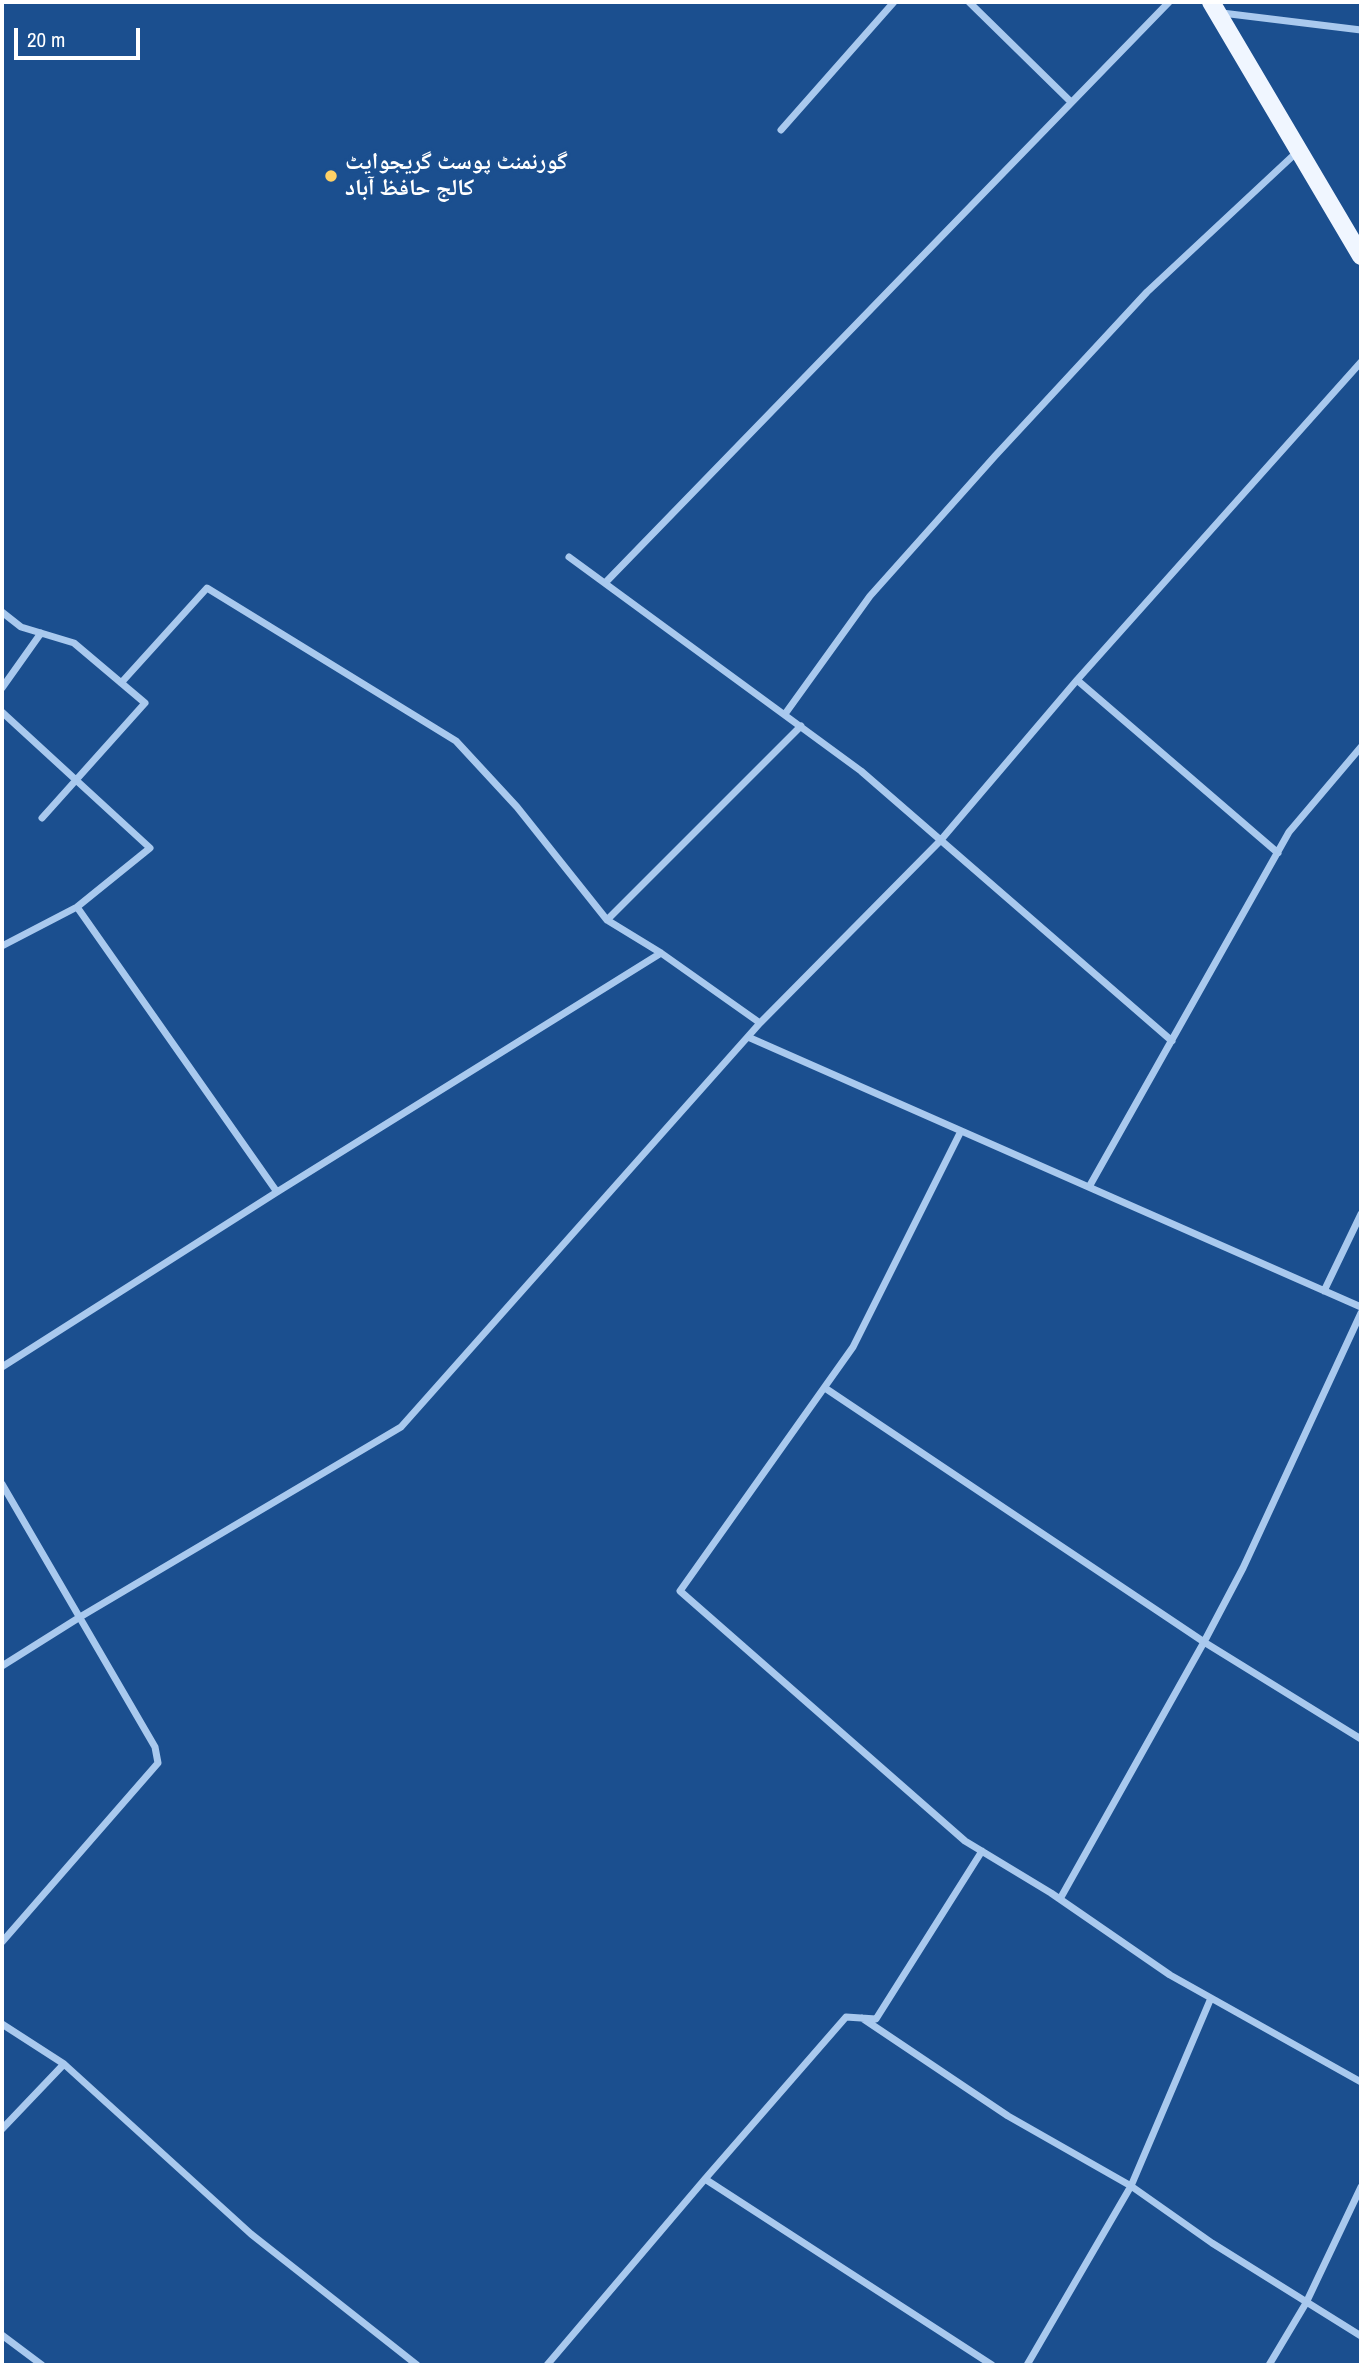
<!DOCTYPE html>
<meta charset="utf-8">
<style>
body{margin:0}
#map{position:relative;width:1363px;height:2367px;overflow:hidden;background:#1b4f8f;font-family:"Archivo Narrow",sans-serif}
canvas{display:block}
.frame{position:absolute;inset:0;border:4px solid #fff;pointer-events:none}
.scale{position:absolute;left:14px;top:28px;width:126px;height:32px;box-sizing:border-box;border:4px solid #fff;border-top:0;padding-left:9px;font-size:21px;line-height:24px;white-space:nowrap;color:#fff;-webkit-text-stroke:5px #1b4f8f;paint-order:stroke}
</style>
<div id="map">
<canvas width="1363" height="2367"></canvas>
<div class="frame"></div>
<div class="scale">20 m</div>
</div>
<script>
const ctx = document.querySelector('canvas').getContext('2d');
ctx.lineJoin = 'round';
function shape(rows) {
  const path = new Path2D();
  for (const r of rows) {
    path.moveTo(r[0], r[1]);
    for (let i = 2; i < r.length; i += 2) path.lineTo(r[i], r[i + 1]);
  }
  return path;
}
function strokePath(path, color, width, dash) {
  ctx.strokeStyle = color;
  ctx.lineWidth = width;
  ctx.lineCap = dash ? 'butt' : 'round';
  ctx.setLineDash(dash || []);
  ctx.stroke(path);
}
function drawText(font, color, halo, rows, align = 'center') {
  ctx.font = font + ' "Archivo Narrow","Noto Naskh Arabic",sans-serif';
  ctx.lineWidth = 7;
  ctx.setLineDash([]);
  ctx.textBaseline = 'middle';
  ctx.strokeStyle = halo;
  ctx.fillStyle = color;
  for (const [text, x, y, turn = 0] of rows) {
    ctx.save();
    ctx.translate(x, y);
    ctx.rotate((+turn || 0) * Math.PI / 180);
    ctx.textAlign = isNaN(turn) ? turn : align;
    if (halo) ctx.strokeText(text, 0, 0);
    ctx.fillText(text, 0, 0);
    ctx.restore();
  }
}
const street = shape([
 [969,2,1071,102],
 [1222,13,1361,30],
 [781,130,894,2],
 [569,557,861,771,1172,1041],
 [605,583,1169,2],
 [2,612,21,627,74,643,145,703,42,818],
 [1077,680,1278,853],
 [121,683,207,588,456,741,517,807,607,920,661,953,760,1023],
 [2,688,41,633],
 [2,712,150,848,77,907,2,946],
 [785,714,870,596,995,456,1147,292,1297,152],
 [77,907,277,1192],
 [607,920,801,726],
 [748,1037,1361,1307],
 [961,1131,853,1347,680,1591,965,1841,1051,1893,1170,1975,1361,2082],
 [1089,1187,1289,832,1361,747],
 [1324,1291,1361,1214],
 [2,1367,277,1192,661,953],
 [825,1388,1204,1642,1361,1739],
 [2,1484,155,1747,158,1763,2,1942],
 [2,1666,80,1617,401,1427,760,1023,940,841,1077,680,1361,362],
 [1060,1899,1204,1642,1243,1568,1361,1313],
 [862,2018,1008,2116,1131,2186,1212,2243,1361,2336],
 [2,2024,64,2064,251,2234,417,2365],
 [2,2129,64,2064],
 [705,2179,992,2365],
 [2,2335,42,2365],
 [547,2365,705,2179,846,2017,876,2019,982,1851],
 [1027,2365,1131,2186,1211,1998],
 [1269,2365,1306,2303,1361,2187]
]);
const primary = shape([
 [1211,2,1361,256]
]);
const markers = [
 [331,176,7,"#ffd166"]
];
const poiNames = [
 ["گورنمنٹ پوسٹ گریجوایٹ",345,163],
 ["کالج حافظ آباد",345,189]
];
strokePath(street, '#a9c9ee', 7);
strokePath(primary, '#f0f6ff', 18);
for (const [x, y, r, color] of markers) {
  const dot = new Path2D();
  dot.arc(x, y, r, 0, 2 * Math.PI);
  ctx.fillStyle = color;
  ctx.fill(dot);
  strokePath(dot, '#1b4f8f', 2.5);
}
drawText('bold 23px', '#fff', '#1b4f8f', poiNames, 'left');
</script>
